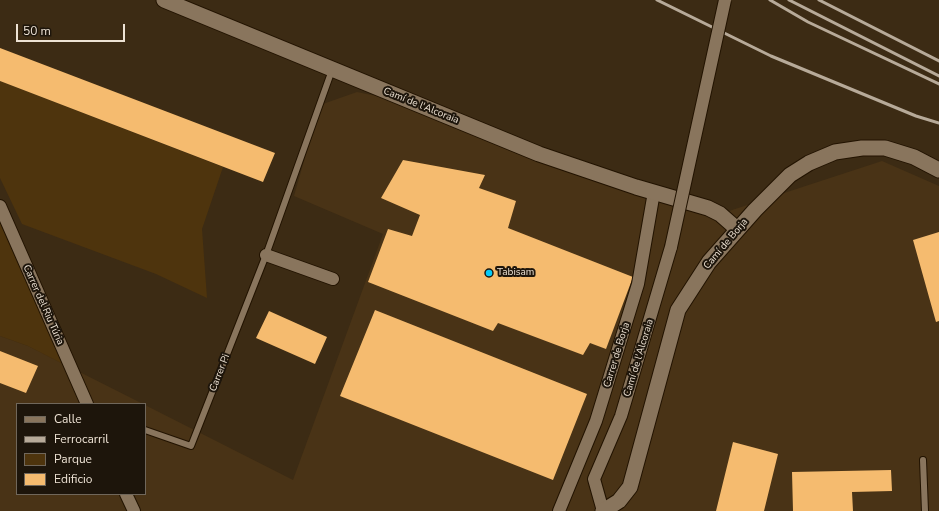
<!DOCTYPE html>
<meta charset="utf-8">
<style>
body{margin:0}
#map{position:relative;width:939px;height:511px;overflow:hidden;background:#3c2b14;font-family:"Nunito Sans",sans-serif}
canvas{display:block}
.legend{position:absolute;left:16px;top:403px;width:130px;height:92px;box-sizing:border-box;background:#1d150b;border:1px solid #70675b;margin:0;padding:5px 7px;list-style:none;font-size:12px;color:#ede2d4}
.legend li{display:flex;align-items:center;gap:8px;height:20px}
.legend b{width:20px;border:1px solid #70675b}
.scale{position:absolute;left:16px;top:24px;width:109px;height:18px;box-sizing:border-box;border:2px solid #ede2d4;border-top:0;padding-left:5px;font-size:12px;line-height:14px;white-space:nowrap;color:#ede2d4;-webkit-text-stroke:3px #1d150b;paint-order:stroke}
</style>
<div id="map">
<canvas width="939" height="511"></canvas>
<ul class="legend">
<li><b style="height:5px;background:#89755d"></b>Calle</li>
<li><b style="height:5px;background:#b7aa99"></b>Ferrocarril</li>
<li><b style="height:11px;background:#4e340d"></b>Parque</li>
<li><b style="height:11px;background:#f5bb6f"></b>Edificio</li>
</ul>
<div class="scale">50 m</div>
</div>
<script>
const ctx = document.querySelector('canvas').getContext('2d');
ctx.lineJoin = 'round';
function paint(path, color) {
  ctx.fillStyle = color;
  ctx.fill(path, 'evenodd');
}
function shape(rows) {
  const path = new Path2D();
  for (const r of rows) {
    path.moveTo(r[0], r[1]);
    for (let i = 2; i < r.length; i += 2) path.lineTo(r[i], r[i + 1]);
  }
  return path;
}
function strokePath(path, color, width, dash) {
  ctx.strokeStyle = color;
  ctx.lineWidth = width;
  ctx.lineCap = dash ? 'butt' : 'round';
  ctx.setLineDash(dash || []);
  ctx.stroke(path);
}
function drawText(font, color, halo, rows, align = 'center') {
  ctx.font = font + ' "Nunito Sans",sans-serif';
  ctx.lineWidth = 4;
  ctx.setLineDash([]);
  ctx.textBaseline = 'middle';
  ctx.strokeStyle = halo;
  ctx.fillStyle = color;
  for (const [text, x, y, turn = 0] of rows) {
    ctx.save();
    ctx.translate(x, y);
    ctx.rotate((+turn || 0) * Math.PI / 180);
    ctx.textAlign = isNaN(turn) ? turn : align;
    if (halo) ctx.strokeText(text, 0, 0);
    ctx.fillText(text, 0, 0);
    ctx.restore();
  }
}
const built = shape([
 [357,92,415,104,720,214,882,161,939,186,939,511,0,511,0,336,28,346,143,404,17,404,17,494,145,494,145,405,293,480,383,234,294,196,320,105]
]);
const green = shape([
 [0,81,223,167,202,229,207,298,156,274,22,224,0,178],
 [0,208,71,368,28,346,0,336]
]);
const building = shape([
 [0,48,275,153,263,182,0,81],
 [403,160,485,175,479,188,516,201,508,228,633,277,606,349,590,343,583,355,498,323,493,331,368,282,388,229,412,236,420,215,381,198],
 [939,232,939,321,936,322,913,240],
 [375,310,587,394,553,480,340,396],
 [269,311,327,337,315,364,256,338],
 [0,351,38,366,26,393,0,383],
 [733,442,778,454,764,511,716,511],
 [891,470,892,491,852,492,853,511,793,511,792,472]
]);
const service = shape([
 [145,430,191,446,266,255,332,70],
 [923,460,925,511]
]);
const minor = shape([
 [0,206,87,404],
 [266,255,333,279],
 [126,494,134,511],
 [559,511,596,421,638,284,654,192],
 [603,511,594,479,621,416,671,247]
]);
const tertiary = shape([
 [164,0,539,154,636,187,708,208,720,214,737,229],
 [603,511,619,501,630,487,678,310,709,262,755,210,790,175,809,163,835,152,862,148,885,148,914,157,939,170]
]);
const rail = shape([
 [657,0,771,56,916,116,939,123],
 [770,0,808,22,939,84],
 [789,0,939,76],
 [819,0,939,61]
]);
const minorBridge = shape([
 [671,247,725,0]
]);
const markers = [
 [489,273,4,"#03cbf9"]
];
const streetNames = [
 ["Camí de l'Alcoraia",421,106,22],
 ["Camí de Borja",726,244,-50],
 ["Carrer del Riu Túria",43,305,66],
 ["Carrer de Borja",617,355,-73],
 ["Camí de l'Alcoraia",639,358,-73],
 ["Carrer Pi",220,373,-69]
];
const poiNames = [
 ["Tabisam",497,273]
];
paint(built, '#493316');
paint(green, '#4e340d');
paint(building, '#f5bb6f');
strokePath(service, '#221300', 8);
strokePath(minor, '#221300', 14);
strokePath(tertiary, '#221300', 17);
strokePath(service, '#89755d', 6);
strokePath(minor, '#89755d', 12);
strokePath(tertiary, '#89755d', 15);
strokePath(rail, '#b7aa99', 3);
strokePath(minorBridge, '#221300', 14, []);
strokePath(minorBridge, '#89755d', 12);
for (const [x, y, r, color] of markers) {
  const dot = new Path2D();
  dot.arc(x, y, r, 0, 2 * Math.PI);
  ctx.fillStyle = color;
  ctx.fill(dot);
  strokePath(dot, '#1d150b', 1.5);
}
drawText('10px', '#ede2d4', '#1d150b', streetNames);
drawText('10px', '#ede2d4', '#1d150b', poiNames, 'left');
</script>
